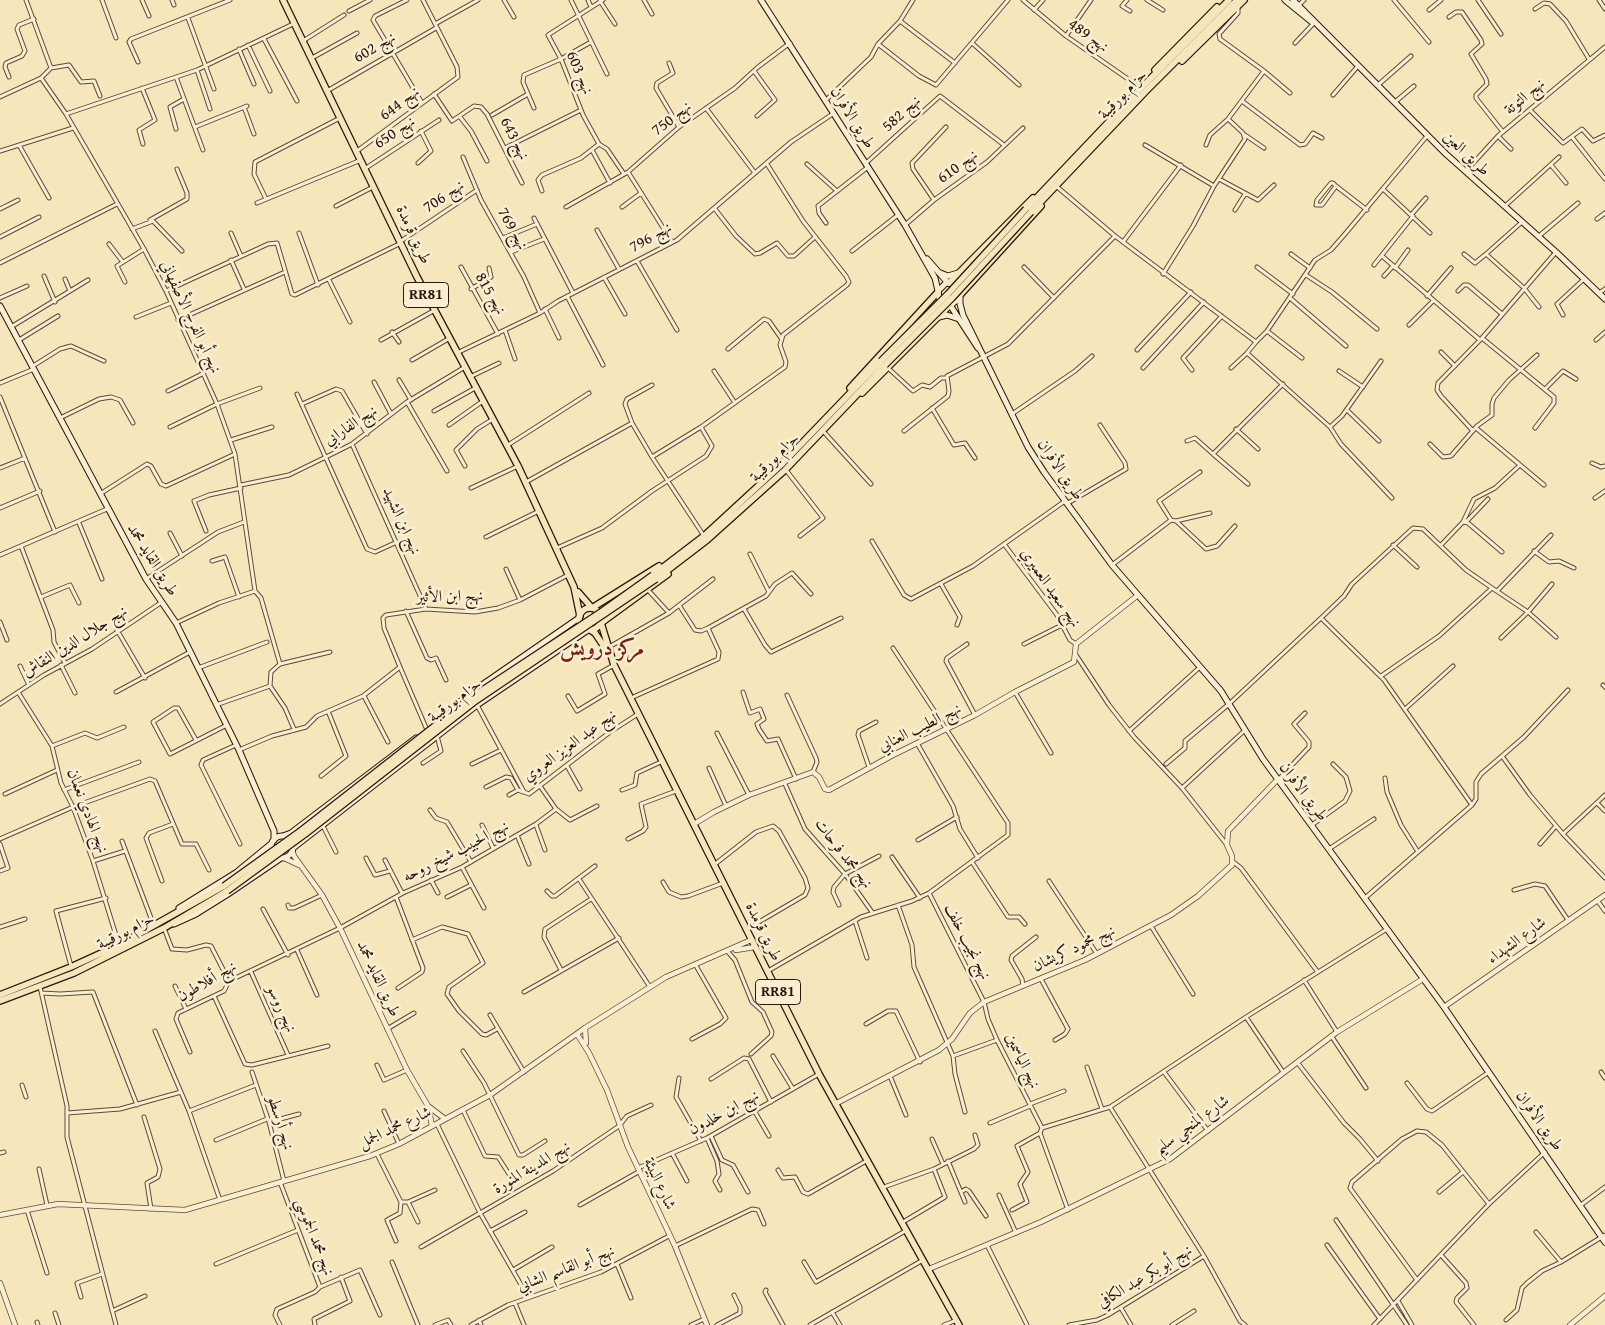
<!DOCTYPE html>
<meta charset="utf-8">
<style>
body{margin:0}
canvas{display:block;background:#f5e7bb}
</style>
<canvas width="1605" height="1325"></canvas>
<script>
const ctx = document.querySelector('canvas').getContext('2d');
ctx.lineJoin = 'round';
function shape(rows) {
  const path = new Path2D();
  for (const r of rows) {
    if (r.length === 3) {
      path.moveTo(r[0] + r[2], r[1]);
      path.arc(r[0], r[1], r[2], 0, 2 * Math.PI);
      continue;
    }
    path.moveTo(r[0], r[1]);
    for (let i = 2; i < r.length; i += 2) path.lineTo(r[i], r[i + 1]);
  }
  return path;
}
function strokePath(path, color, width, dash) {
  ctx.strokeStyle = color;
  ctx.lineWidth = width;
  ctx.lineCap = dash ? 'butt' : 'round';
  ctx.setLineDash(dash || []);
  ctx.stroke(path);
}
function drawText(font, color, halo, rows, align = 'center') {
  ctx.font = font + ' "Gentium Book Plus",Amiri,serif';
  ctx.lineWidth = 5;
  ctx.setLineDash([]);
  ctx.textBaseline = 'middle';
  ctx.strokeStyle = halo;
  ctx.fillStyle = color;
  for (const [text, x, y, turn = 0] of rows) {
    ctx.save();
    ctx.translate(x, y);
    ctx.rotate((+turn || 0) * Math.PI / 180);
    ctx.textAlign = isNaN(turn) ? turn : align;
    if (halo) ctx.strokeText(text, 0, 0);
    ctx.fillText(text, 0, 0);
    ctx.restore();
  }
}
const minor = shape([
 [102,0,116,38],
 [142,0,149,16],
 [172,0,174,5],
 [407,0,375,16,373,20,422,103],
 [504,0,514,17],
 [571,0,607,74],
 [588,0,591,7],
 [603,0,548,35,561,59,583,115,599,144,607,149,624,174],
 [644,0,652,14],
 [1023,0,1066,36,1141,88],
 [1127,0,1122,6,1130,11],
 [1147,0,1163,10],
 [1394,0,1429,42],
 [1478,0,1501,34],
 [1599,0,1605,9],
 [600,1,615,24],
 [1299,5,1304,0],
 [1238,7,1238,13,1219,34,1220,39,1264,71,1290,93],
 [1535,9,1544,3,1550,4,1566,21,1589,59],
 [1034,10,1043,0],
 [1429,10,1441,0],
 [349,11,370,0],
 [1449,17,1456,12,1462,12,1481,40,1482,44,1471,54,1486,79,1487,84,1476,95,1476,98,1503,132],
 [188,18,214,89],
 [900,21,955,63],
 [435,24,478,0],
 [1066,36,1091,0],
 [264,39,297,101],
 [303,41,344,15],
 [972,43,1019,85],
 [1295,43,1314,23],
 [878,44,919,76,936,85,1008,0],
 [248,45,270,91],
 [239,49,254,84],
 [312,58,357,33],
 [138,62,129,42,131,39,230,0],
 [669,63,673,73,657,83,656,88,679,127],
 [51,68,69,65,81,82,94,81,100,96],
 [197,70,210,109],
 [754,71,775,100,757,116],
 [9,77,5,67,6,63,22,56,25,51,17,29,19,25,34,19],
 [176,77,203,150],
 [41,78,66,114,144,249,166,291,217,404,235,454,255,591],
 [1378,85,1411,56],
 [142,88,155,120,139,130,143,144],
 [327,91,436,28],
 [434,94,452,121,474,106,481,107,487,114,522,183],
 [1333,95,1358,66],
 [0,97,41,78,51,68,26,0],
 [826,100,871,57,878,44,900,21,913,0],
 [1242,101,1300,145,1305,144,1313,133,1322,138],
 [1395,102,1414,86],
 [244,107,254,134],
 [534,108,523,82,524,75,561,59,591,42],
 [706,108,755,173],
 [1531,111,1563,143,1582,129,1593,141,1605,135],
 [66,114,197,70,293,24],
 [492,115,528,94],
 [460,117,471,131,487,161],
 [195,127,247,106],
 [176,129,170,107,184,99],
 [1245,135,1264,148],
 [1498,136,1511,149],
 [1572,137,1605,179],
 [19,145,49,198],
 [1145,145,1214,186],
 [1206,145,1210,135,1228,119,1264,71],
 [505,148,581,110],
 [592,150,610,183],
 [0,151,73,128],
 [357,151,458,77,457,67,423,0],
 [463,157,481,200,524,277,540,313],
 [418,163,431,151,421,131],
 [866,163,940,96,1004,145],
 [807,164,837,191],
 [1551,165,1566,183],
 [366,168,439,120],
 [1466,171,1498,136,1605,47],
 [628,172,672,242],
 [1219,179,1258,200,1274,185],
 [1056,186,1115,236],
 [1336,186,1322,205,1316,205,1317,200,1331,183,1333,183,1336,186,1367,210],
 [1384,190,1430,233],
 [542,191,538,180,542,175,581,158,599,144],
 [266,199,254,174,255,162,340,118],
 [934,200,913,169,912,163,946,127],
 [257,203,361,160],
 [336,206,373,187],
 [1505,206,1559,157],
 [566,207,628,172,679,127,735,88,758,67,790,43],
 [622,207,641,193],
 [0,209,18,200],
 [715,209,736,236,755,254,760,253,777,243,788,256,794,256,815,237],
 [1235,210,1245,194],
 [1411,215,1426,198],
 [534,218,573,293],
 [1597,219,1605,213],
 [150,220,187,199,187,193,177,169],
 [826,223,819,213,818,206,868,167],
 [905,225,934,200,987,162,1023,128],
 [132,229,153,221,182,251],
 [597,230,619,269],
 [231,233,241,256],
 [299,233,318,285],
 [1539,236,1578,203],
 [0,237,39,217],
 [503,238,537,224],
 [401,241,477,190],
 [1123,242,1181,165],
 [109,244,122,261],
 [852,251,898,215],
 [511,252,544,239],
 [1291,254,1310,268],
 [1464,254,1475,263,1486,254,1524,288,1539,307],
 [1486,254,1522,222],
 [1382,256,1480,340],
 [231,260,244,289],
 [637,261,677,330],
 [0,263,117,204],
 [1374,265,1413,216],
 [461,267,498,334],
 [1024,267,1054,298],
 [1257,267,1293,294],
 [1395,268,1408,250],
 [1163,274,1193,226,1214,186,1245,139,1243,133,1228,119],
 [1306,275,1332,292,1377,329],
 [44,276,55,302],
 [1384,276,1393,266],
 [604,277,625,314],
 [65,279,70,291],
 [329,280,350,322],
 [125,282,117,266,144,249],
 [471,289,491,277,489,268],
 [166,291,268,244,277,243,292,294,295,295,401,243],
 [1458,291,1464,285,1468,285,1502,314],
 [1599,293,1605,289],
 [567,296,603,365],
 [1427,296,1451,268],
 [0,298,27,286],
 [1290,298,1346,346],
 [545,309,559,338],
 [1563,315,1557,304,1584,279],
 [136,317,171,303],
 [178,320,285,272],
 [1409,325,1433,301],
 [11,327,88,280],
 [505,330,515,359],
 [1267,331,1302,358],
 [392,332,399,342],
 [1482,338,1554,397,1554,403,1535,428],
 [19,340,58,316],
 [381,340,435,310],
 [1596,340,1605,332],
 [1256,342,1247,353,1330,427,1341,444,1392,498],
 [728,349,764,319,769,321,781,338],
 [1137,350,1191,292],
 [459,352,540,313,558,301,677,240,791,142,834,113],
 [1441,352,1455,366],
 [412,360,450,338],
 [33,366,60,349,71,346,104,361],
 [888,368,913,391,922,385,930,387,941,378,946,378],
 [1143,368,1204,302],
 [1231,368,1247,353],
 [1192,370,1183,358,1222,316],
 [714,371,735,403],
 [1339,371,1363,387],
 [472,376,499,363],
 [399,380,411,400],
 [374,382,391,414],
 [0,383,34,369],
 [1545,389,1563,371,1576,379],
 [168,391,202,374],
 [297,394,367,549,375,552,397,542],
 [0,397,55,532],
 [407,402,447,471],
 [302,404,336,389,342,391,367,434],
 [932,408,954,445,965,443,975,458],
 [1347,410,1379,441],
 [434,411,477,387],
 [1012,414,1075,371,1092,356],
 [60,418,99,399,111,397,120,400,133,423],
 [449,425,483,401],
 [170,427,217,404,260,388],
 [701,427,652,457,704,536],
 [1330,427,1342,416,1381,361],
 [1476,428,1544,485],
 [1236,429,1258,449],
 [823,431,871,484],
 [904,431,948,396,949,391,947,376,1008,344,1115,236,1256,342,1267,331,1315,260,1331,250,1345,234,1427,136],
 [1473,431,1441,396,1437,390,1438,383,1482,338,1556,252],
 [231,440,272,427],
 [1187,441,1195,438,1213,454],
 [352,444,426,609],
 [1430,444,1443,457,1451,456,1477,426,1492,415,1492,404,1494,398,1509,380,1537,355],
 [508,445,589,393],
 [652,457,632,423,625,404,627,399,652,385],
 [1592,463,1601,467,1605,466],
 [465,466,456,450,477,429,493,419],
 [0,468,25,458],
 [786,470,823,518,800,536],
 [526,482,632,423],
 [1248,484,1213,454,1283,384],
 [241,485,289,475,326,457,352,444,407,402,465,367],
 [471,488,518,466],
 [100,494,147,464,151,466,161,484,166,486,235,454],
 [1595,498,1605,491],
 [1068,503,1126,469,1125,463,1100,425],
 [0,508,40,491],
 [1171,520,1176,521,1206,549,1217,546,1235,526],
 [1176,521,1210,513],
 [1463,522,1468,523,1502,552],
 [1466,522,1488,499],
 [79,523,102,579],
 [206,531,194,501,209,495,241,488],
 [170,533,182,556],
 [486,537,539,511],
 [872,541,904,595,911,599,973,566,1065,501],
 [1004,544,1057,615,1070,640,1076,644],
 [1393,545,1417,567],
 [1441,545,1463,522,1474,499,1495,488,1519,466],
 [21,546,53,630,54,642,65,663],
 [557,548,602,528,652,491,706,456,712,446,701,427,785,367,786,362,780,345,783,335,847,285,849,282,846,276,803,221,767,164],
 [1534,551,1549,562,1559,561,1574,568],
 [750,554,769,592],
 [0,555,107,509],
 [212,561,225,557,239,597],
 [1112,565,1171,520,1159,501,1200,472],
 [506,569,520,600],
 [146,579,218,532,244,522],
 [941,584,960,617,957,625],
 [648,590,669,613],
 [255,591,261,598,280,664],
 [1497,591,1551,535],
 [41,597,70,585,79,603],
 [744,609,765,645,771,652,841,618],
 [406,611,427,658,431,660,436,658,446,680],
 [1321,618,1344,596,1352,584,1413,528,1423,529,1466,570,1492,588],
 [0,622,7,640],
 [176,623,219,603,255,591],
 [708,628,766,596,775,584,792,573,811,594],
 [117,630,145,678],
 [1501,638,1528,612,1552,584],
 [967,644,947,658,946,661,975,715],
 [1024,644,1062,625],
 [609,647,669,613,713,579],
 [1076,655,1109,705,1134,737,1182,788,1227,845],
 [61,665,75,693],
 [20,666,29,685],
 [400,667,427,730],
 [198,668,267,642],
 [1381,676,1439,636,1492,588,1528,612,1556,637],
 [1603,685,1605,687],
 [270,686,271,672,280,664,330,652],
 [18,692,52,746,61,783,73,807,93,861,119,945],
 [116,692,190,652],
 [743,692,750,713,760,709,764,719,757,724,759,729,767,741,778,739,796,779],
 [1015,692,1051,753],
 [787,695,816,758,817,762,813,772],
 [364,696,388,742],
 [568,696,577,711,605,694,598,674,614,665],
 [631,698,718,659,719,652,708,628,701,631,695,630,679,605],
 [0,704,44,675,92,649,162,602],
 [216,705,270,686,285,708,294,729],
 [477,705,524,792,529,794,610,732,638,714],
 [1405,709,1453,666],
 [1129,731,1200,667],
 [717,733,749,795],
 [196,740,178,708,174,708,153,722,170,754,225,726],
 [917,743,953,806,960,829,978,858],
 [236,745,203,760,201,765,240,844],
 [52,746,85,733,97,738,124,727],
 [239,750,272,736,306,727,317,716,363,696,400,667,384,628,383,618,386,615,426,609,475,612,498,608,520,600,568,575],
 [1502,756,1524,737,1568,690],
 [423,763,441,751,437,736],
 [472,764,501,750],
 [1166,764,1185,748,1185,741,1229,704,1321,618,1384,680,1472,805,1365,898],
 [567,766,580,789],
 [869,767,858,735,859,731,876,722],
 [709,768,726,806],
 [321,776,346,756,328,711],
 [1385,778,1387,792,1401,825,1418,852],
 [1278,780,1309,747,1309,742,1294,724,1305,713],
 [785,784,805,829,845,874,872,912],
 [486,787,506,777,511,778,518,790,523,792],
 [1182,788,1244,731],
 [64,790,139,762],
 [622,790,635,785,637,773,663,761],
 [5,794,57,770],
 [509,795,518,790],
 [1597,803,1605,811],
 [1472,805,1476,799,1476,782,1481,774,1502,756,1530,795,1563,834,1605,795],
 [556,809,570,820,597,806],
 [430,810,436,818,447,822,471,862],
 [482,825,493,848],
 [536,825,545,850],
 [1312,825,1345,801,1350,791,1346,777,1333,764],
 [323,826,336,852],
 [1563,834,1605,878],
 [517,835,529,864],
 [0,839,73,807,150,779,155,781,182,844,196,844,209,870],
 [628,839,643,831,646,827,641,804,676,791],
 [918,840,957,817],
 [122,841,154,926],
 [0,844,8,868,0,871],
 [1540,844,1555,827],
 [1329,849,1374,819],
 [892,857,920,898],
 [366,858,375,875,390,871],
 [385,860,402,893],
 [93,861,125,851],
 [1232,861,1241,868,1317,971],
 [972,862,1008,917,1019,917,1025,924],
 [714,865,756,832,773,826,779,831,805,878,808,888,805,895,747,929],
 [462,867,484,908],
 [579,879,650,987],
 [431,880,438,893],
 [162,881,146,838,149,833,173,824],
 [1049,881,1097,954],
 [663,882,669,892,681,897,688,896,723,883],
 [1514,890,1535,884,1545,886,1568,920],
 [547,891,552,896,555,896,595,866],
 [929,893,984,1002,988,1019,997,1040,1042,1128],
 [396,897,423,968,422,972,398,988],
 [447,897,471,885],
 [1597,900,1605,911],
 [288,905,289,908,294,908,322,895],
 [839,905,833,892,834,887,845,874,879,856],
 [898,905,912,945,914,967,953,1056,997,1040],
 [263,909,288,955],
 [855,921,867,958],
 [1151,926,1193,994],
 [0,927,25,919],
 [164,928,172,949,187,950,206,945,211,946,229,981],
 [412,940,442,927,468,934,483,963,449,987,447,994,459,1011,482,1034,486,1035,497,1029],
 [297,950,317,995],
 [728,952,735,960,752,1002,763,1012,772,1032,771,1036,751,1054],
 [71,966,56,911,106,898],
 [561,970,544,937,545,929,591,899],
 [768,971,861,917,912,901,929,893,1008,835,1008,823,893,648],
 [251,972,288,1055],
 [1041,979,1068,1029,1065,1034,1055,1040],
 [1304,980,1337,1032],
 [175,986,186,1009],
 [1023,986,1022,979,1011,960,1012,956,1036,937],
 [40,987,67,1106,67,1137,116,1325],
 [524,992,619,938],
 [42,993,60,994,93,992,137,1105],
 [214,996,245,1064,252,1065,328,1046],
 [490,1015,524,1072],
 [1246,1017,1283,1072],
 [866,1024,888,1011,896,1011,920,1062],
 [387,1029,414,1013],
 [155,1031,189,1111,220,1200],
 [1332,1037,1366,1088],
 [692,1039,720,1024,726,1018,695,964],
 [463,1051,484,1083,519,1155,523,1155,545,1141],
 [190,1052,176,1019,178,1013,224,991,229,981,340,928,403,893,462,867,536,824,556,809,540,786],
 [773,1056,793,1089],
 [953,1056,955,1074,965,1112],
 [1297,1062,1344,1123,1360,1139,1378,1161],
 [377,1065,384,1080,407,1070],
 [1087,1067,1102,1109],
 [252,1072,269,1122,284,1181],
 [1164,1072,1208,1131],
 [1601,1072,1605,1078],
 [890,1076,906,1115],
 [679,1078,676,1097,701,1141],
 [711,1079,744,1058,749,1059,771,1102],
 [1407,1083,1427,1109,1432,1111,1489,1072],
 [22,1085,26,1097],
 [1030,1104,1064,1091],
 [1110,1107,1204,1256,1240,1321,1245,1325],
 [463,1110,485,1156,498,1157,509,1174],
 [189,1111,256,1085],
 [384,1111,399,1144],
 [755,1112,769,1136],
 [67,1113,120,1109,181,1092],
 [144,1117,160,1169,158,1177,147,1183,151,1209],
 [269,1122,299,1114],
 [990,1123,1030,1106],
 [437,1124,480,1213,528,1297],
 [711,1136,722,1160,733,1165,748,1192],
 [707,1138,717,1161,719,1174,715,1181,720,1190],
 [932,1139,943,1164],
 [216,1140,267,1119],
 [0,1153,4,1152],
 [672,1153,687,1181],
 [377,1154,401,1202,408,1202,435,1190],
 [948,1161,965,1202],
 [638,1168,707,1138,819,1074],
 [39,1169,47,1205],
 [778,1170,783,1178,795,1177,803,1192,808,1194,868,1160],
 [280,1182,320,1287,360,1270,380,1315],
 [884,1187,934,1169,974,1149,978,1145,975,1135],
 [961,1192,966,1189,969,1191,986,1216],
 [1439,1192,1463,1172],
 [999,1195,1016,1233],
 [408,1202,418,1222],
 [580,1205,640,1171],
 [1581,1205,1605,1187],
 [27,1210,47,1273],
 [1012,1210,1027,1202,1020,1184,1028,1172,1017,1146,1040,1133],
 [1068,1210,1040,1133,1042,1128,1110,1107,1246,1017,1387,929],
 [1336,1220,1407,1325],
 [903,1222,945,1197,934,1169],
 [490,1231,525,1212],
 [1536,1232,1561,1262],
 [396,1241,387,1220,400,1213,401,1202],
 [987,1245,1027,1325],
 [1327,1245,1380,1319],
 [675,1246,752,1209,758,1210,764,1224],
 [421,1247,553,1171,619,1126,627,1116,651,1105],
 [1441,1255,1466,1283,1467,1288,1457,1298,1456,1302,1474,1325],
 [392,1262,418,1325],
 [804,1262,816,1282,907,1230],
 [216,1264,298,1230],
 [617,1264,631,1298],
 [513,1270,552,1247],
 [1417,1280,1350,1188,1352,1182,1402,1139,1417,1131,1426,1132,1442,1145,1489,1204],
 [766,1290,765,1292,783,1325],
 [81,1297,77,1283,102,1274],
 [1398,1301,1412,1325],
 [515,1303,524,1325],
 [1121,1308,1131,1325],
 [112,1311,145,1296],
 [832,1312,840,1325],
 [55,1313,59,1325],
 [479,1320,481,1325],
 [1506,1320,1517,1310,1522,1288,1527,1283,1542,1271,1561,1262,1605,1235],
 [37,1322,38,1325],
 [280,1325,275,1315,277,1309,315,1292,320,1287],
 [315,1325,314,1319,350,1301,341,1277],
 [435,1325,448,1320,451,1325],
 [471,1325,508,1305,601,1272,669,1236],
 [691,1325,704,1319],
 [717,1325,740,1313,740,1307,734,1295],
 [810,1325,923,1260],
 [944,1325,957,1320],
 [1069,1325,1097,1320,1108,1315,1204,1256],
 [1172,1325,1194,1311],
 [1374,1325,1489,1204,1545,1152]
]);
const tertiary = shape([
 [694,824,714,812,749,795,813,772,819,777,825,789,829,790,893,755,975,715,1015,692,1074,662,1076,644,1138,595],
 [292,850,294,856,322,895,340,928,407,1070,428,1106,432,1126],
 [284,858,299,865],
 [736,950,755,947],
 [1444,1007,1605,895],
 [585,1028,586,1043],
 [577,1034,589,1053,607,1090,628,1147,675,1246,707,1325],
 [835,1104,939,1050,952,1039,970,1013,984,1002,1085,960,1171,915,1198,896,1232,865,1232,856,1227,845,1228,831,1277,780],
 [428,1106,445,1119],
 [0,1215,58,1204,185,1210,370,1156,399,1144,490,1095,585,1028,666,977,751,940],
 [929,1269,1041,1222,1170,1159,1337,1032,1423,979],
 [0,1283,15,1325],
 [1570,1325,1605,1296]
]);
const secondary = shape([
 [761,0,905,225,935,278,938,291],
 [1285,0,1312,22],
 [1293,0,1446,154,1556,252,1605,299],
 [927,259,948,283],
 [938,272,948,276,958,273],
 [959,298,951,305,944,304,939,298,938,291,946,283,953,284,959,288,960,295,960,304,963,315,1028,447,1044,472,1112,565,1221,691,1263,759,1444,1007,1605,1242],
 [950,305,978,348],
 [0,306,146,579,176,623,239,750,274,831,274,840],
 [939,317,947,315,959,319],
 [436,722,469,694,579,618],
 [283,836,291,833,416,738],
 [282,847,11],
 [293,848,477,705,588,630],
 [179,908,237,872,271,844],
 [174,924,196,914,228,894,281,858]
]);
const primary = shape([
 [283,0,417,277,518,466,574,587,580,616],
 [578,592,592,608],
 [590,619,11],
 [601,623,614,665,819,1074,959,1325],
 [590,630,595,633,607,651]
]);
const trunk = shape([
 [1182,61,1244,0],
 [1155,70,1217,7],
 [1026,209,1141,88,1229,0],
 [1031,212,1146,91,1237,0],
 [949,283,1033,198],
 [960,295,1041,206],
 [850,388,938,292],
 [862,393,950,305],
 [653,575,704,536,781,465,881,361],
 [656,579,707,540,785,470,885,365],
 [592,608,659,566],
 [601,623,668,574],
 [0,995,71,967,119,945,224,886],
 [0,1001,74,973,164,928,227,891]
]);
const trunkBridge = shape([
 [881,361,948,294,1026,209],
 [885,365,952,298,1031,212],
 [224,886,302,830,472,697,604,610,653,575],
 [227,891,305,834,474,702,656,579]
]);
const shields = [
 [426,295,45],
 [778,992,45]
];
const shieldNames = [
 ["RR81",426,295],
 ["RR81",778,992]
];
const streetNames = [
 ["نهج 489",1088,36,36],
 ["نهج 602",375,48,-30],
 ["نهج 603",579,73,67],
 ["حزام بورقيبة",1123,95,-46],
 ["نهج التوتة",1525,97,-40],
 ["نهج 644",400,104,-37],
 ["نهج 582",902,114,-42],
 ["طريق الأفران",852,118,58],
 ["نهج 750",672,119,-38],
 ["نهج 650",395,133,-33],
 ["نهج 643",514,139,63],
 ["طريق العين",1466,154,43],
 ["نهج 610",958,167,-36],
 ["نهج 706",444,197,-34],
 ["نهج 769",512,229,61],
 ["طريق قرمدة",413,235,65],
 ["نهج 796",651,238,-29],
 ["نهج 815",490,294,60],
 ["نهج أبو الفرج الأصفهاني",190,317,65],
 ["نهج الفارابي",351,426,-33],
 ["حزام بورقيبة",775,458,-45],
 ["طريق الأفران",1060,470,56],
 ["نهج ابن الشهيد",401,521,66],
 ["طريق القايد محمد",152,560,58],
 ["نهج سعيد العميري",1050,588,55],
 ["نهج ابن الأثير",450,597,-1],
 ["نهج جلال الدين النقاش",75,642,-32],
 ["حزام بورقيبة",455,701,-37],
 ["نهج الطيب العنابي",920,728,-26],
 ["نهج عبد العزيز العروي",570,746,-36],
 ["طريق الأفران",1303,792,53],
 ["نهج الهادي نعمان",87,811,69],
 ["نهج الحبيب شيخ روحه",456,852,-27],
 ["نهج محمد فرحات",843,854,52],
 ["حزام بورقيبة",126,932,-27],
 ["طريق قرمدة",763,932,64],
 ["شارع الشهداء",1517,941,-36],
 ["نهج نجيب خلف",967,942,63],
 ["نهج محمود كريشان",1074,949,-25],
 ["طريق القايد محمد",378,979,65],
 ["نهج أفلاطون",207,982,-30],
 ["نهج روسو",281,1009,66],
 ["نهج الياسمين",1022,1061,64],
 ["نهج ابن خلدون",724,1113,-28],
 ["طريق الأفران",1539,1121,55],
 ["نهج أرسطو",280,1123,73],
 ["شارع المنجي سليم",1192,1125,-36],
 ["شارع محمد الجمل",395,1128,-25],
 ["نهج المدينة المنورة",532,1168,-31],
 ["شارع البيئة",659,1184,65],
 ["نهج محمد الجموسي",314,1237,69],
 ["نهج أبو القاسم الشابي",566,1269,-21],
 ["نهج أبو بكر عبد الكافي",1145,1277,-31]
];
const districtNames = [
 ["مركز درويش",602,650]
];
strokePath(minor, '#5e4a38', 5);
strokePath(tertiary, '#5e4a38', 6);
strokePath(secondary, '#2b160c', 7);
strokePath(primary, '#2b160c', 8);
strokePath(trunk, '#2b160c', 8);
strokePath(minor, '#f8efd3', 3);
strokePath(tertiary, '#f8efd3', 4.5);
strokePath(secondary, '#f8efd3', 5);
strokePath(primary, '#f5e7bb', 5.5);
strokePath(trunk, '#f5e7bb', 5.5);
strokePath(trunkBridge, '#2b160c', 8, []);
strokePath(trunkBridge, '#f5e7bb', 5.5);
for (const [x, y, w] of shields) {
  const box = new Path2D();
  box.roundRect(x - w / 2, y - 12.5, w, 25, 4);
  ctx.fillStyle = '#f8efd3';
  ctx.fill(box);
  strokePath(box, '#2b160c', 1);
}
drawText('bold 15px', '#2b160c', null, shieldNames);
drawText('16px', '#2b160c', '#f8efd3', streetNames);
drawText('bold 21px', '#7a1f14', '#f8efd3', districtNames);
</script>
